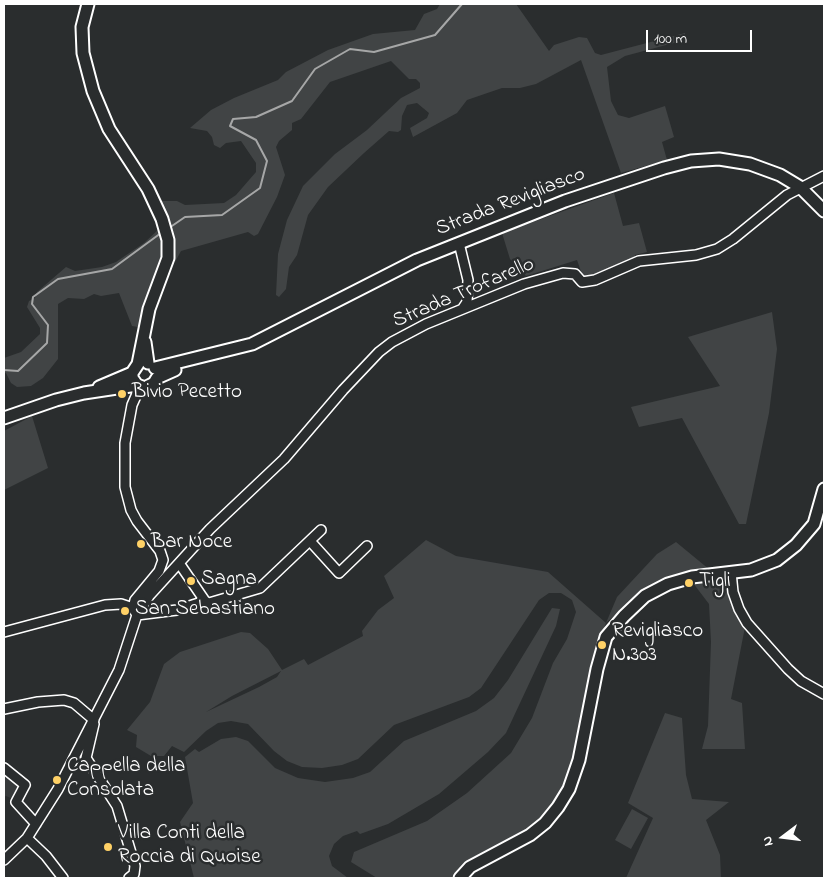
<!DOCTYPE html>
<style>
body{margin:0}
#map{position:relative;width:828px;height:882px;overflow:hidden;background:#2a2d2e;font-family:"Indie Flower",sans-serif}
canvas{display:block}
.frame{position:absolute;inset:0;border:5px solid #fff;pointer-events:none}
.north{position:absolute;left:758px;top:812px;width:50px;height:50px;-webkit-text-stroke:4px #2a2d2e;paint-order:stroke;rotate:255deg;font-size:14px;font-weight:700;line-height:20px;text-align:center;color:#fff}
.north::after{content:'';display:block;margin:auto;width:18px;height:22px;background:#fff;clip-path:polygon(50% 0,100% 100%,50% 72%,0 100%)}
.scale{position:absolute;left:646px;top:30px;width:106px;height:22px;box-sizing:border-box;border:2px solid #fff;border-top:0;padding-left:6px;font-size:15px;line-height:18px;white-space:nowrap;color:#fff;-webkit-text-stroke:4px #2a2d2e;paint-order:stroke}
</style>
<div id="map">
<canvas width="828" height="882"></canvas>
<div class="frame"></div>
<div class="north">N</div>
<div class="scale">100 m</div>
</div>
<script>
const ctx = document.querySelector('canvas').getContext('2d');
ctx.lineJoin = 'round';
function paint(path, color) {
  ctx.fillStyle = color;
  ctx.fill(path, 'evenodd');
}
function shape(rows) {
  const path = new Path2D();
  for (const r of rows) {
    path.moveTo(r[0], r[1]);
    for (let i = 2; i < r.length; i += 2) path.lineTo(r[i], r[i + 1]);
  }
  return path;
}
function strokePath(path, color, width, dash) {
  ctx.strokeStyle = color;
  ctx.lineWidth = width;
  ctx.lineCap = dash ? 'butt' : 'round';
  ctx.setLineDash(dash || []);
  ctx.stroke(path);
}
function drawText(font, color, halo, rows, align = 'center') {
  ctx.font = font + ' "Indie Flower",sans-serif';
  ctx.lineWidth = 5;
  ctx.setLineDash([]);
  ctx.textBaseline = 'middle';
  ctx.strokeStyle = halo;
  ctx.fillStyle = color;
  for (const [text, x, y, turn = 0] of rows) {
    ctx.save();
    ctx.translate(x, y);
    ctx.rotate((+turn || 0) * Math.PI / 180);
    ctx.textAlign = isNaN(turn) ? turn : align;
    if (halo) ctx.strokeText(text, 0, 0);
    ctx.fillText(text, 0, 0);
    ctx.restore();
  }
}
const built = shape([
 [4,769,23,783,15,800,6,796,4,797]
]);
const green = shape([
 [440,4,516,4,549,51,554,45,579,37,587,38,595,53,601,55,685,33,685,40,625,56,607,67,611,101,618,115,629,118,665,106,674,137,662,142,667,160,621,173,581,60,536,84,520,88,502,88,467,100,457,113,413,137,410,128,427,118,429,113,417,103,407,105,402,116,401,130,398,132,389,131,364,153,328,187,308,215,297,255,289,267,286,289,279,297,276,295,278,254,287,220,303,186,335,154,367,130,401,98,420,88,420,83,416,79,409,79,391,61,330,82,301,119,292,123,292,130,279,141,276,147,285,175,277,197,258,234,254,236,248,232,181,251,175,262,174,238,161,201,177,201,185,205,224,203,236,195,256,172,256,163,241,141,226,143,220,148,214,145,212,137,207,131,190,128,211,110,234,98,278,80,286,72,328,50,373,34,415,30,424,14,437,9],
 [614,193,623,226,639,223,647,252,635,255,634,259,606,273,584,280,577,260,526,276,510,259,502,233],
 [159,229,163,258,138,327,132,326,119,293,101,296,94,294,84,299,68,298,58,304,58,359,43,378,31,386,17,387,11,383,6,373,4,372,4,358,21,352,40,334,40,328,27,307,29,301,35,298,37,292,66,267,75,271,102,267,116,262,144,243],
 [772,312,777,349,769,413,746,524,739,524,682,418,639,427,631,407,720,386,688,337],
 [32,416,48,468,4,490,4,431],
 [426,540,456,556,548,572,606,623,617,597,657,554,676,542,710,570,679,573,659,581,642,590,606,623,596,649,572,765,564,787,550,810,532,828,511,842,476,857,460,868,453,878,377,878,351,862,354,852,427,821,467,793,511,753,532,718,553,663,567,639,576,612,572,600,561,593,549,593,539,600,481,688,469,697,394,725,358,759,342,765,322,768,302,767,287,761,274,751,248,724,231,721,218,723,206,731,184,752,172,746,164,756,151,756,136,747,137,735,127,730,150,702,164,664,180,652,241,632,250,633,268,649,282,670,304,659,308,665,363,636,362,631,378,610,394,598,384,576],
 [281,671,277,677,259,687,206,712,232,696],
 [718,579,728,585,737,612,745,627,731,699,742,703,745,749,702,749,708,726,711,642,709,604,693,583],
 [552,608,560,609,556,626,506,733,488,752,439,794,388,824,360,834,357,831,343,836,334,844,329,856,332,866,348,878,194,878,180,822,193,803,185,757,195,749,199,752,221,739,236,737,248,741,275,768,298,778,325,782,353,778,370,772,404,741,476,711,494,698,508,680],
 [665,713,682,718,686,775,692,799,729,802,706,820,720,855,721,878,626,878,653,818,628,803],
 [632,809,648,818,631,849,615,840]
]);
const stream = shape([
 [169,228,185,217,222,215,260,188,267,161,256,140,230,126,233,119,256,117,292,101,315,69,350,49,374,52,435,35,462,4],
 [4,370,18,371,47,343,48,325,32,304,33,297,58,279,112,269,161,233]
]);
const street = shape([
 [459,243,468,280,467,302,463,308],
 [310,541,339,573,367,546],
 [731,572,733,592,739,609,747,623,788,669,801,681,824,694],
 [205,601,209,603,260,588,321,530],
 [137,615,133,608,135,600,159,571,163,560,160,551,137,521,131,510,125,487,125,443,132,405,140,387],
 [137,615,177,610,205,601,179,563],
 [4,632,105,605,121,604,133,608],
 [4,709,38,702,64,700,74,703,94,720],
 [94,724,86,758,117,806,135,866,134,874,129,878],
 [4,768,25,785,16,802,36,824],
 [27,838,46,856,63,878],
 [4,860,27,838,58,789,119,670,137,615,149,596,210,529,284,459,343,390,379,352,392,342,426,324,524,284,563,273,575,274,582,282,595,280,639,261,696,255,717,249,733,239,787,195,824,176]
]);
const secondary = shape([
 [88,4,82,27,83,53,93,91,109,129,148,189,162,219,168,240,168,258,149,309,138,364,132,373,132,378,137,385,145,388,154,383,157,378,175,370],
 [145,342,148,363],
 [155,368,252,344,417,260,565,201,664,168,691,161,719,159,750,164,780,175,800,187,824,211],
 [99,387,132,373],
 [4,418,56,400,84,393,137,385],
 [460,878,470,867,530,835,545,823,558,807,569,789,579,760,597,669,606,637,624,616,645,596,668,584,692,577,751,570,777,560,796,545,814,524,824,489]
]);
const markers = [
 [122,394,5,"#ffd166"],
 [141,544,5,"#ffd166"],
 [191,581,5,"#ffd166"],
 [689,583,5,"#ffd166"],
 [125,611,5,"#ffd166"],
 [602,645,5,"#ffd166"],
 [57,780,5,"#ffd166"],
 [108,847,5,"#ffd166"]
];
const streetNames = [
 ["Strada Revigliasco",511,203,-21],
 ["Strada Trofarello",464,294,-23]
];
const poiNames = [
 ["Bivio Pecetto",132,394],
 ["Bar Noce",151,544],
 ["Sagna",201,581],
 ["Tigli",699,583],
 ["San Sebastiano",135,611],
 ["Revigliasco",612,633],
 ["N.303",612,657],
 ["Cappella della",67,768],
 ["Consolata",67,792],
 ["Villa Conti della",118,835],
 ["Roccia di Quoise",118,859]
];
paint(built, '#373a3b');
paint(green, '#414445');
strokePath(stream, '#a6a7a7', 2);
strokePath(street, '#fff', 12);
strokePath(secondary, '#fff', 15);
strokePath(street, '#2a2d2e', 9);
strokePath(secondary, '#2a2d2e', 11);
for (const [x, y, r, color] of markers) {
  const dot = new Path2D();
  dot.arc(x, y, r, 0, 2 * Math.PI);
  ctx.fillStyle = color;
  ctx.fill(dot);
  strokePath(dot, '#2a2d2e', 2);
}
drawText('21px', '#fff', '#2a2d2e', streetNames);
drawText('21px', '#fff', '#2a2d2e', poiNames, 'left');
</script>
